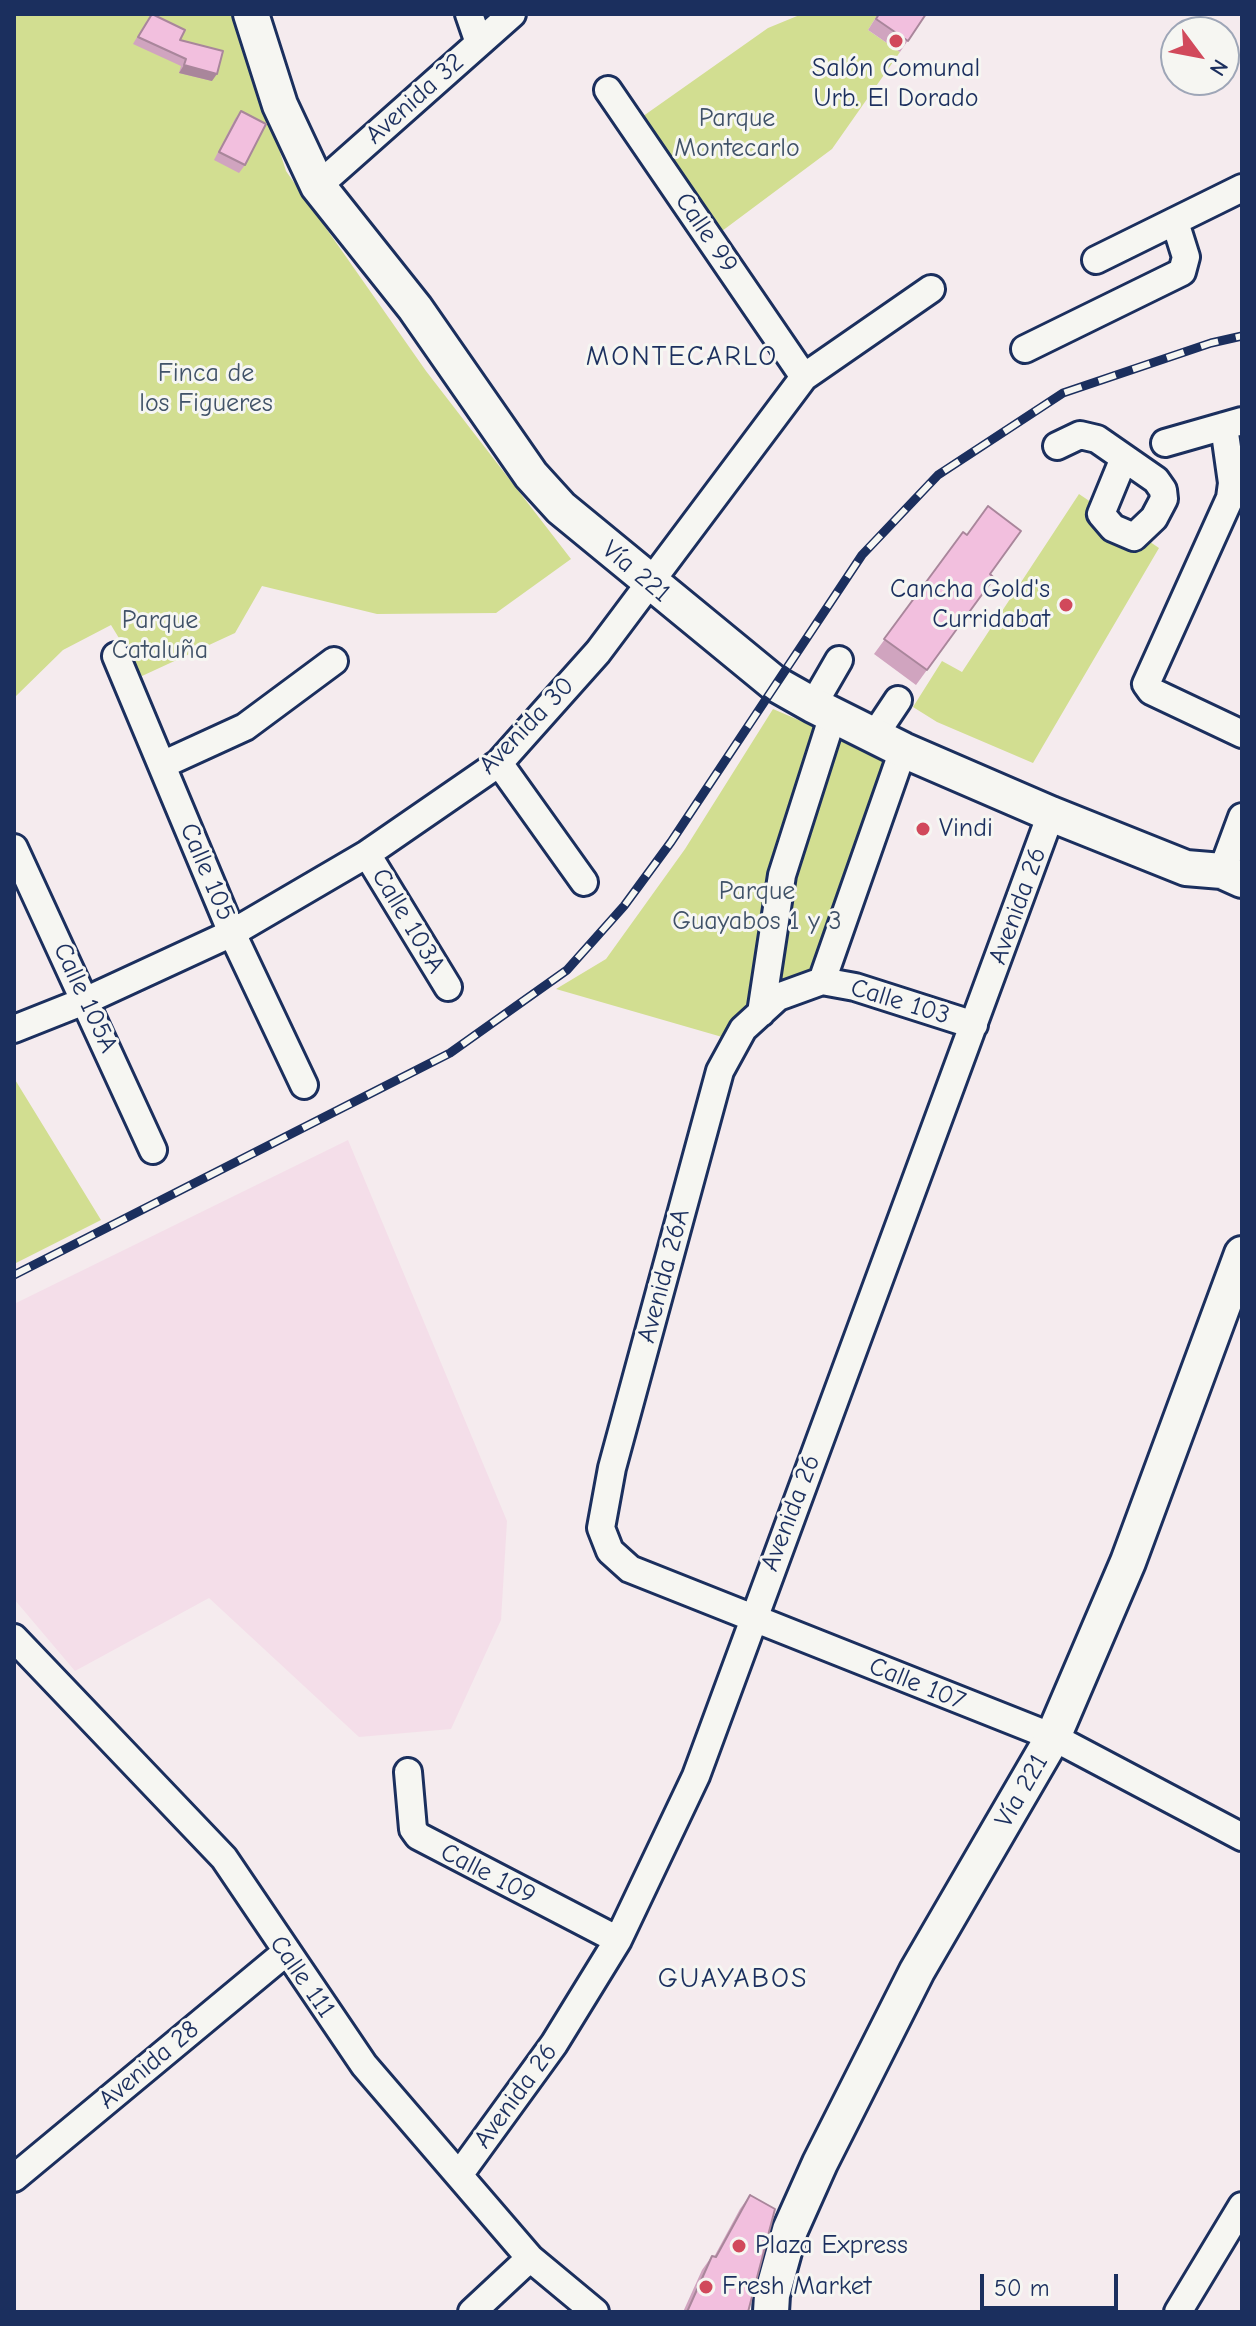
<!DOCTYPE html>
<meta charset="utf-8">
<style>
body{margin:0}
#map{position:relative;width:1256px;height:2326px;overflow:hidden;background:#f5ebee;font-family:"Comic Neue",sans-serif}
canvas{display:block}
.frame{position:absolute;inset:0;border:16px solid #1b2f5e;pointer-events:none}
.north{position:absolute;left:1160px;top:16px;width:80px;height:80px;box-sizing:border-box;background:#f6f6f2;border:2px solid #9ea6b7;border-radius:50%;rotate:122deg;font-size:22px;font-weight:700;line-height:32px;text-align:center;color:#1b2f5e}
.north::after{content:'';display:block;margin:auto;width:28px;height:36px;background:#d1495b;clip-path:polygon(50% 0,100% 100%,50% 72%,0 100%)}
.scale{position:absolute;left:980px;top:2274px;width:138px;height:36px;box-sizing:border-box;border:4px solid #1b2f5e;border-top:0;padding-left:10px;font-size:24px;line-height:28px;white-space:nowrap;color:#1b2f5e;-webkit-text-stroke:6px #f6f6f2;paint-order:stroke}
</style>
<div id="map">
<canvas width="1256" height="2326"></canvas>
<div class="frame"></div>
<div class="north">N</div>
<div class="scale">50 m</div>
</div>
<script>
const ctx = document.querySelector('canvas').getContext('2d');
ctx.lineJoin = 'round';
function paint(path, color) {
  ctx.fillStyle = color;
  ctx.fill(path, 'evenodd');
}
function shape(rows) {
  const path = new Path2D();
  for (const r of rows) {
    path.moveTo(r[0], r[1]);
    for (let i = 2; i < r.length; i += 2) path.lineTo(r[i], r[i + 1]);
  }
  return path;
}
function strokePath(path, color, width, dash) {
  ctx.strokeStyle = color;
  ctx.lineWidth = width;
  ctx.lineCap = dash ? 'butt' : 'round';
  ctx.setLineDash(dash || []);
  ctx.stroke(path);
}
function drawText(font, color, halo, rows, align = 'center') {
  ctx.font = font + ' "Comic Neue",sans-serif';
  ctx.lineWidth = 6;
  ctx.setLineDash([]);
  ctx.textBaseline = 'middle';
  ctx.strokeStyle = halo;
  ctx.fillStyle = color;
  for (const [text, x, y, turn = 0] of rows) {
    ctx.save();
    ctx.translate(x, y);
    ctx.rotate((+turn || 0) * Math.PI / 180);
    ctx.textAlign = isNaN(turn) ? turn : align;
    if (halo) ctx.strokeText(text, 0, 0);
    ctx.fillText(text, 0, 0);
    ctx.restore();
  }
}
const built = shape([
 [348,1140,507,1521,501,1620,451,1729,359,1737,209,1598,75,1671,14,1599,14,1304]
]);
const green = shape([
 [14,14,236,14,286,171,426,371,571,559,496,613,377,614,262,586,235,633,142,676,111,625,63,650,14,698],
 [802,14,878,14,868,30,900,52,832,149,718,234,639,119,768,28],
 [1079,494,1159,548,1033,763,937,722,913,707,942,661,962,672],
 [773,709,906,766,833,979,786,994,736,1041,556,989,606,959,685,849],
 [14,1078,101,1220,14,1264]
]);
const minor = shape([
 [469,14,479,43],
 [608,90,804,377],
 [318,186,512,14],
 [1096,260,1242,188],
 [1025,349,1182,272,1186,257,1175,222],
 [1224,426,1232,483,1230,498,1146,684,1151,691,1242,734],
 [1165,443,1242,421],
 [1057,446,1080,435,1097,439,1156,480,1163,490,1164,499,1154,518,1134,537,1113,528,1101,514,1124,458],
 [116,656,232,933,304,1085],
 [813,705,839,660],
 [874,736,898,700],
 [499,763,584,882],
 [162,765,245,727,334,661],
 [14,848,153,1150],
 [367,854,448,987],
 [1222,871,1242,817],
 [822,981,903,750],
 [761,1013,782,875,833,715],
 [974,1025,855,987,822,981,778,997,743,1029,720,1071,612,1468,601,1528,610,1551,630,1569,1053,1737,1242,1837],
 [14,1029,87,1000,232,933,367,854,499,763,598,652,804,377,931,289],
 [14,1638,224,1858,364,2065,530,2258,595,2312],
 [408,1772,413,1829,418,1836,618,1940],
 [459,2175,554,2044,618,1940,696,1776,1051,814],
 [14,2178,285,1953],
 [472,2312,530,2258],
 [1178,2312,1242,2206]
]);
const major = shape([
 [251,14,280,105,318,186,415,308,531,475,561,508,774,683,813,705,903,750,1051,814,1186,868,1222,871,1242,880],
 [771,2312,772,2295,790,2230,820,2163,917,1971,1053,1737,1128,1562,1242,1254]
]);
const rail = shape([
 [14,1275,450,1053,567,970,624,906,671,842,862,555,938,475,1063,393,1211,343,1242,336]
]);
const wall = shape([
 [878,14,926,14,900,52,868,30],
 [146,22,180,40,212,81,179,73,181,66,133,44],
 [241,111,245,165,239,173,214,160,235,119],
 [963,532,990,575,994,578,916,685,874,654],
 [750,2195,748,2312,683,2312,702,2270,712,2256,714,2257,740,2209]
]);
const shadedWall = shape([
 [184,65,217,74,212,81,179,73]
]);
const building = shape([
 [152,14,185,30,180,40,223,51,217,74,184,65,186,59,138,37,152,14],
 [879,14,926,14,908,41,876,19,879,14],
 [241,111,266,124,245,165,219,152,241,111],
 [988,506,1021,531,990,574,994,578,927,670,884,639,963,532,967,535,988,506],
 [750,2195,775,2209,748,2312,687,2312,712,2256,716,2257,750,2195]
]);
const markers = [
 [896,41,8,"#d1495b"],
 [1066,605,8,"#d1495b"],
 [923,829,8,"#d1495b"],
 [739,2246,8,"#d1495b"],
 [706,2287,8,"#d1495b"]
];
const poiNames = [
 ["Salón Comunal",896,69,"center"],
 ["Urb. El Dorado",896,99,"center"],
 ["Cancha Gold's",1050,590,"right"],
 ["Curridabat",1050,620,"right"],
 ["Vindi",939,829],
 ["Plaza Express",755,2246],
 ["Fresh Market",722,2287]
];
const streetNames = [
 ["Avenida 32",415,99,-42],
 ["Calle 99",706,233,56],
 ["Vía 221",636,572,40],
 ["Avenida 30",527,726,-46],
 ["Calle 105",207,872,67],
 ["Avenida 26",1018,906,-70],
 ["Calle 103A",408,921,59],
 ["Calle 105A",85,998,65],
 ["Calle 103",900,1002,17],
 ["Avenida 26A",664,1276,-75],
 ["Avenida 26",791,1513,-69],
 ["Calle 107",917,1684,22],
 ["Vía 221",1022,1791,-60],
 ["Calle 109",488,1874,27],
 ["Calle 111",302,1977,55],
 ["Avenida 28",149,2065,-40],
 ["Avenida 26",516,2096,-54]
];
const parkNames = [
 ["Parque",737,119],
 ["Montecarlo",737,149],
 ["Finca de",206,374],
 ["los Figueres",206,404],
 ["Parque",160,621],
 ["Cataluña",160,651],
 ["Parque",757,892],
 ["Guayabos 1 y 3",757,922]
];
const neighbourhoodNames = [
 ["MONTECARLO",682,357],
 ["GUAYABOS",733,1979]
];
paint(built, '#f4dee9');
paint(green, '#d2de91');
strokePath(minor, '#1b2f5e', 32);
strokePath(major, '#1b2f5e', 40);
strokePath(minor, '#f6f6f2', 26);
strokePath(major, '#f6f6f2', 34);
strokePath(rail, '#1b2f5e', 9);
strokePath(rail, '#f6f6f2', 6, [18]);
paint(wall, '#d0a4bf');
paint(shadedWall, '#a9869b');
paint(building, '#f2bfde');
strokePath(building, '#a9869b', 2);
for (const [x, y, r, color] of markers) {
  const dot = new Path2D();
  dot.arc(x, y, r, 0, 2 * Math.PI);
  ctx.fillStyle = color;
  ctx.fill(dot);
  strokePath(dot, '#f6f6f2', 3);
}
drawText('26px', '#1b2f5e', '#f6f6f2', poiNames, 'left');
drawText('26px', '#1b2f5e', '#f6f6f2', streetNames);
drawText('26px', '#405268', '#f6f6f2', parkNames);
ctx.letterSpacing = '2px';
drawText('28px', '#1b2f5e', '#f6f6f2', neighbourhoodNames);
ctx.letterSpacing = '0px';
</script>
